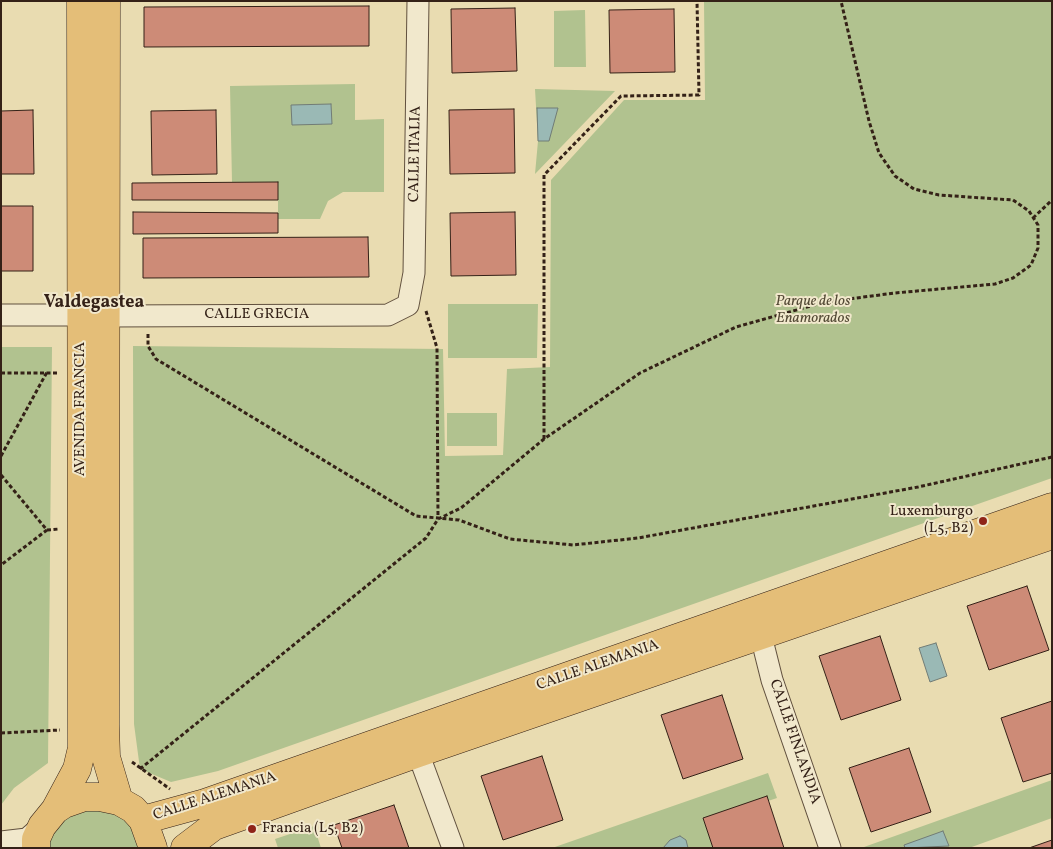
<!DOCTYPE html>
<style>
body{margin:0}
#map{position:relative;width:1053px;height:849px;overflow:hidden;background:#e9dcb1;font-family:Vollkorn,serif}
canvas{display:block}
.frame{position:absolute;inset:0;border:2px solid #342117;pointer-events:none}
</style>
<div id="map">
<canvas width="1053" height="849"></canvas>
<div class="frame"></div>
</div>
<script>
const ctx = document.querySelector('canvas').getContext('2d');
ctx.lineJoin = 'round';
function paint(path, color) {
  ctx.fillStyle = color;
  ctx.fill(path, 'evenodd');
}
function shape(rows) {
  const path = new Path2D();
  for (const r of rows) {
    path.moveTo(r[0], r[1]);
    for (let i = 2; i < r.length; i += 2) path.lineTo(r[i], r[i + 1]);
  }
  return path;
}
function strokePath(path, color, width, dash) {
  ctx.strokeStyle = color;
  ctx.lineWidth = width;
  ctx.lineCap = dash ? 'butt' : 'round';
  ctx.setLineDash(dash || []);
  ctx.stroke(path);
}
function drawText(font, color, halo, rows, align = 'center') {
  ctx.font = font + ' Vollkorn,serif';
  ctx.lineWidth = 4;
  ctx.setLineDash([]);
  ctx.textBaseline = 'middle';
  ctx.strokeStyle = halo;
  ctx.fillStyle = color;
  for (const [text, x, y, turn = 0] of rows) {
    ctx.save();
    ctx.translate(x, y);
    ctx.rotate((+turn || 0) * Math.PI / 180);
    ctx.textAlign = isNaN(turn) ? turn : align;
    if (halo) ctx.strokeText(text, 0, 0);
    ctx.fillText(text, 0, 0);
    ctx.restore();
  }
}
const green = shape([
 [704,1,1052,1,1052,478,218,771,171,782,140,769,134,724,133,346,443,349,445,456,503,455,507,369,550,367,551,180,624,100,705,100],
 [585,10,586,67,554,67,554,11],
 [355,84,355,120,384,119,384,192,343,192,328,201,320,219,278,219,278,182,232,182,230,86],
 [535,89,615,91,535,174,538,141],
 [448,304,538,304,537,358,448,358],
 [1,347,52,347,48,763,14,788,1,805],
 [447,413,497,413,497,446,447,446],
 [768,773,777,798,768,801,713,848,552,848],
 [1052,780,1052,818,969,848,864,847],
 [84,809,100,809,115,814,128,823,137,836,140,848,47,848,57,825,70,815],
 [314,826,321,848,278,848,275,839]
]);
const water = shape([
 [331,104,332,124,292,125,291,105,331,104],
 [537,108,558,108,549,141,538,141,537,108],
 [936,643,947,676,930,682,919,648,936,643],
 [943,831,949,846,905,848,904,845,943,831],
 [680,836,686,840,688,848,663,848,670,840,680,836]
]);
const building = shape([
 [369,6,369,46,144,47,144,7,369,6],
 [515,8,517,71,452,73,451,9,515,8],
 [674,9,675,72,610,73,609,10,674,9],
 [514,109,515,173,450,174,449,110,514,109],
 [33,110,34,174,1,174,1,111,33,110],
 [216,110,217,174,152,175,151,111,216,110],
 [278,182,278,200,132,200,132,183,278,182],
 [1,206,33,206,33,271,1,271,1,206],
 [133,212,278,213,278,233,133,234,133,212],
 [515,212,516,275,451,276,450,213,515,212],
 [368,237,369,277,143,278,143,238,368,237],
 [1027,586,1049,650,989,670,967,606,1027,586],
 [880,636,901,700,841,720,819,656,880,636],
 [722,695,743,759,683,779,661,715,722,695],
 [1052,701,1052,773,1023,782,1001,718,1052,701],
 [909,748,931,812,871,832,849,768,909,748],
 [542,756,563,820,503,840,481,776,542,756],
 [767,796,784,848,713,848,703,818,767,796],
 [394,805,409,848,342,848,334,825,394,805],
 [1052,840,1052,848,1029,848,1052,840]
]);
const path = shape([
 [1033,218,1052,200],
 [426,311,437,348,438,519],
 [148,334,148,346,156,359,416,516,459,520,510,539,573,545,638,538,918,487,1052,457],
 [1,373,59,373],
 [544,439,544,175,621,96,699,95,697,1],
 [1,456,47,372],
 [1,475,47,530,1,565],
 [47,530,59,529],
 [1,733,60,730],
 [132,762,170,789],
 [140,769,426,538,438,519,461,508,544,439,640,373,736,327,825,302,895,293,995,284,1013,278,1031,265,1038,248,1038,225,1029,211,1013,200,939,195,914,189,895,176,879,153,869,121,841,1]
]);
const minor = shape([
 [1,315,81,315],
 [105,316,388,315,408,305,414,273,418,1],
 [761,636,772,680,830,848],
 [418,753,453,848],
 [1,842,27,839,42,826]
]);
const major = shape([
 [106,1,105,725,106,757,119,801],
 [55,810,77,769,82,748,81,1],
 [143,820,205,803,1052,507],
 [36,848,36,839,42,826,55,810,64,804,84,797,100,797,119,801,133,809,143,820,153,848],
 [185,848,214,826,418,753,1052,535]
]);
const markers = [
 [983,521,5,"#8f2418"],
 [252,829,5,"#8f2418"]
];
const streetNames = [
 ["CALLE ITALIA",416,154,-89],
 ["CALLE GRECIA",257,315],
 ["AVENIDA FRANCIA",81,409,-90],
 ["CALLE ALEMANIA",598,666,-19],
 ["CALLE FINLANDIA",794,742,71],
 ["CALLE ALEMANIA",215,797,-18]
];
const parkNames = [
 ["Parque de los",813,302],
 ["Enamorados",813,319]
];
const poiNames = [
 ["Luxemburgo",973,512],
 ["(L5, B2)",973,529],
 ["Francia (L5, B2)",262,829,"left"]
];
const quarterNames = [
 ["Valdegastea",94,304]
];
paint(green, '#b1c28f');
paint(water, '#9ab9b5');
strokePath(water, '#717c76', 1);
paint(building, '#cd8b77');
strokePath(building, '#342117', 1);
strokePath(minor, '#61503e', 23);
strokePath(major, '#342117', 29);
strokePath(path, '#342117', 3, [4, 2.5]);
strokePath(minor, '#f1e8cc', 21);
strokePath(major, '#e4be78', 28);
for (const [x, y, r, color] of markers) {
  const dot = new Path2D();
  dot.arc(x, y, r, 0, 2 * Math.PI);
  ctx.fillStyle = color;
  ctx.fill(dot);
  strokePath(dot, '#f1e8cc', 2);
}
drawText('15px', '#342117', '#f1e8cc', streetNames);
drawText('italic 15px', '#534935', '#f1e8cc', parkNames);
drawText('15px', '#342117', '#f1e8cc', poiNames, 'right');
drawText('bold 18px', '#342117', '#f1e8cc', quarterNames);
</script>
